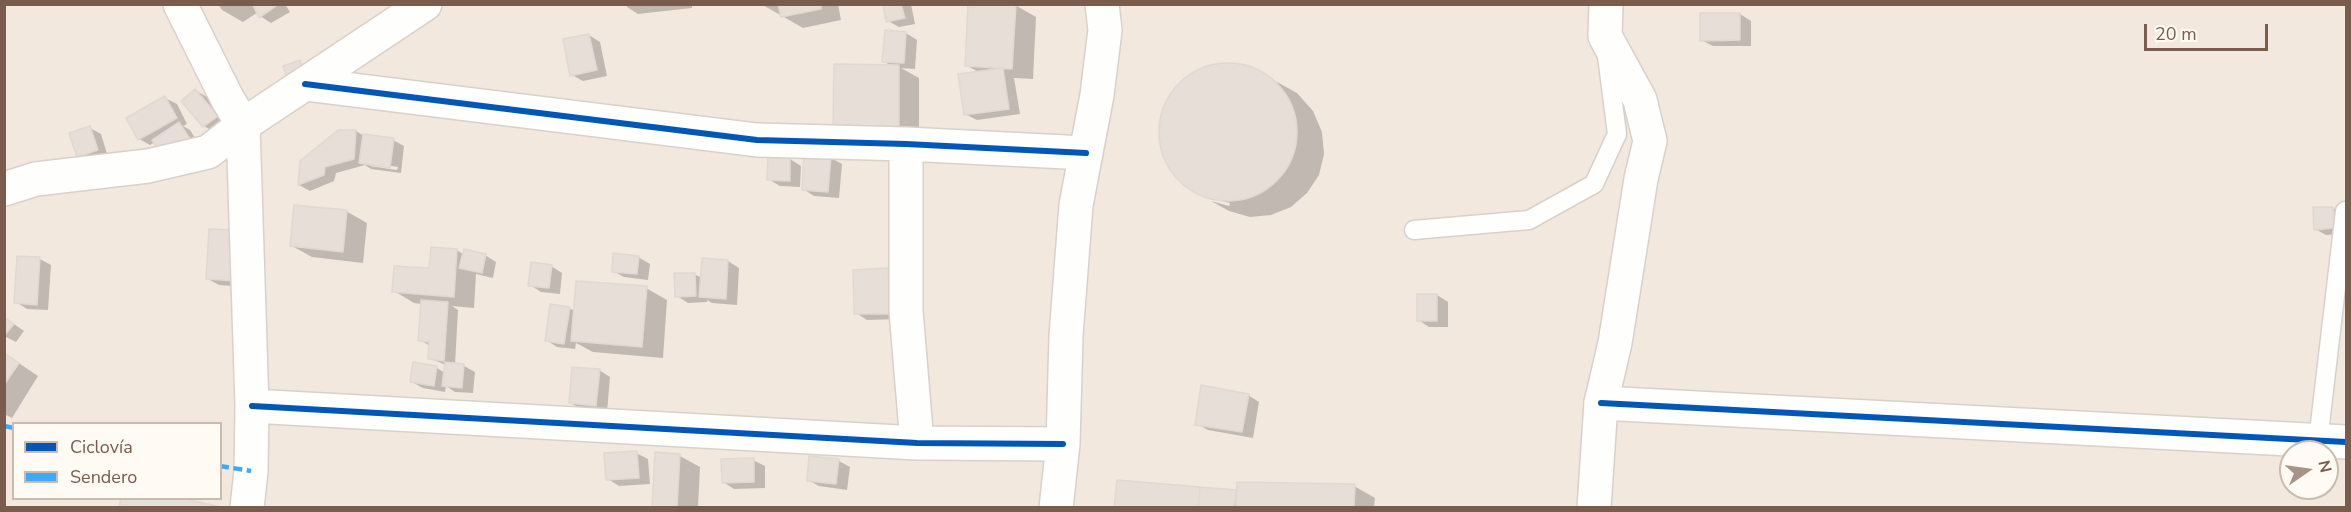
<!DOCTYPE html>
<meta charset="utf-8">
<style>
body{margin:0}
#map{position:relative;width:2351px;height:512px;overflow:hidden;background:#f9f5f0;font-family:"Nunito Sans",sans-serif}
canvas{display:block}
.frame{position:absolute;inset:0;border:6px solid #7a5c4d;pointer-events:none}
.legend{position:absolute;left:12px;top:422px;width:210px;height:78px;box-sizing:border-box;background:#fffaf3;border:2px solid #cabbb1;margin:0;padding:8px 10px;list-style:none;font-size:18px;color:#7a5c4d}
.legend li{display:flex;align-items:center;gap:12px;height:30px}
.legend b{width:30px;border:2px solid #cabbb1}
.north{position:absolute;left:2279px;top:440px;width:60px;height:60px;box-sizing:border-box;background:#fffaf3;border:2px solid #cabbb1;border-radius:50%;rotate:77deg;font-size:16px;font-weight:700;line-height:24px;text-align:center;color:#7a5c4d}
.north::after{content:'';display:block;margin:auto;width:21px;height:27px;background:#a69286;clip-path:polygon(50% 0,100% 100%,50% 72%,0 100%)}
.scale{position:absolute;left:2144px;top:24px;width:124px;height:27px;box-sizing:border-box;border:3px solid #7a5c4d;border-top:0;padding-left:8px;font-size:18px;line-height:21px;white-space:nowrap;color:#7a5c4d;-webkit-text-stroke:4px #fffaf3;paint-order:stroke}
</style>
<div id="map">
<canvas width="2351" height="512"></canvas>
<div class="frame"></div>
<ul class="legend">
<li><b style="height:8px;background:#0057b8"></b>Ciclovía</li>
<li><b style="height:8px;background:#3fa9f5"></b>Sendero</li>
</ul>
<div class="north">N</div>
<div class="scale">20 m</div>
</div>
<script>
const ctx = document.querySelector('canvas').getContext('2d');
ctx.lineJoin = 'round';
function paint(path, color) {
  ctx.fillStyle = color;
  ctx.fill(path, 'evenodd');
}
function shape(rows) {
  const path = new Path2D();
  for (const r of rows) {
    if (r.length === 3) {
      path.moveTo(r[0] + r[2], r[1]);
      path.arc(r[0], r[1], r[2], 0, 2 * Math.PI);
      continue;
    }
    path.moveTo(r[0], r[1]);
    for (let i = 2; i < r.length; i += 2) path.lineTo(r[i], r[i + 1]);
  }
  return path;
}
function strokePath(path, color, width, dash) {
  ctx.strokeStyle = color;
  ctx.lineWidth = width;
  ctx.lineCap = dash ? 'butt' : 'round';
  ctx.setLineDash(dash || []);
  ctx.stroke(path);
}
const residential = shape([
 [4,5,2346,5,2346,507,5,507],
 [14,424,220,424,220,498,14,498],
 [2291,452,2327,452,2327,488,2291,488]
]);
const shadow = shape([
 [218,4,285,4,290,12,271,23,260,16,258,12,243,22,222,10],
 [626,4,692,4,692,8,638,14,627,7],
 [761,4,838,4,841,20,803,28],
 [884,4,911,4,915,24,899,27,888,21],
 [1015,5,1036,17,1033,79,1014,78,1020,114,977,120,965,114,980,73,966,65],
 [1740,14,1751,21,1751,46,1713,46,1701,40],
 [906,33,917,40,915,69,901,68,919,78,919,141,855,140,893,67,883,61],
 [589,35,600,42,607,76,583,81,572,75],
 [1225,64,1248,66,1297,93,1313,111,1322,132,1324,154,1319,175,1307,193,1291,207,1271,215,1250,217,1229,211,1211,201,1229,206,1230,203,1202,196,1183,184,1170,167,1162,147,1161,124,1167,100,1182,82,1201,69],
 [195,90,207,97,228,123,216,133,204,126,183,101],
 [165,98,177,104,187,124,183,126,190,130,202,149,155,142,150,145,139,139],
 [90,128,101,134,108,157,90,163,79,156],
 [356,131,364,136,393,140,404,146,401,173,371,169,365,165,336,173,334,181,310,191,299,185,301,162],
 [370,163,398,167,397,170,370,166],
 [769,158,790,159,801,166,800,187,780,186,768,179],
 [831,158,842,164,839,198,814,196,803,189],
 [2333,208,2344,215,2345,234,2326,235,2315,229],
 [346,211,367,223,363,263,312,257,292,246],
 [210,231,246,287,219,285,208,279],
 [457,250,464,255,485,255,496,262,493,278,476,274,474,308,452,306,458,310,455,365,464,366,475,372,473,393,455,392,446,386,445,392,423,388,412,382,414,364,437,368,445,373,446,365,429,358,430,346,420,340,422,304,414,303,394,291,431,270],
 [638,257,650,264,648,280,624,277,613,271],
 [40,259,51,265,48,310,27,309,16,302],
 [728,261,739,268,737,305,712,303,707,300,707,302,688,303,677,296,694,274,702,278],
 [551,266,562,273,560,294,541,292,530,285],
 [888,270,899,276,901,319,867,320,856,313,854,271],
 [646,288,667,300,663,358,593,352,576,343,575,349,557,347,546,340,569,308,575,311],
 [1437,295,1448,302,1448,327,1429,327,1418,320],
 [4,317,24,331,16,342,4,336],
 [4,353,38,376,12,418,4,414],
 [599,370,610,377,607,412,582,409,570,403],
 [1248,395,1259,402,1253,438,1208,430,1197,424],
 [636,453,648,459,650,484,619,486,608,479],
 [680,456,700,467,698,508,653,508],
 [753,460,765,466,765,488,734,489,723,482],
 [839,461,850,467,847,490,819,486,808,480],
 [1354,486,1375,498,1374,508,1116,507,1235,491,1238,493]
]);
const building = shape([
 [279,4,259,18,253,5,254,4,279,4],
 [778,4,821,4,821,9,781,17,778,4],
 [883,4,901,4,905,18,886,22,883,4],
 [968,4,1016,4,1012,69,965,66,968,4],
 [1700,13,1740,13,1740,40,1700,41,1700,13],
 [885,30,906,32,904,63,882,62,885,30],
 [589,34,597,70,570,76,563,39,589,34],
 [300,60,304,72,287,78,283,66,300,60],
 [1228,132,69],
 [834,64,899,65,899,130,833,129,834,64],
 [1003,68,1009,109,964,115,958,74,1003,68],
 [195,89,218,116,203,127,181,101,195,89],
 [165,96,177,118,138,140,126,118,165,96],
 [179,122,192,142,165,160,152,140,179,122],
 [90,126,98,150,77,157,69,133,90,126],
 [338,130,356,130,354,159,325,167,324,175,298,185,300,161,338,130],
 [363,134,394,138,390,168,359,163,363,134],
 [804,154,831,156,828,192,802,190,804,154],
 [768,157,790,158,790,181,767,180,768,157],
 [294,205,347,210,343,252,290,246,294,205],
 [2313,207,2333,207,2334,228,2314,230,2313,207],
 [209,229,237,230,235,281,206,279,209,229],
 [431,247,457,249,454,297,392,292,394,266,429,268,431,247],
 [464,249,486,254,482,273,459,268,464,249],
 [613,253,639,256,637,274,612,272,613,253],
 [17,256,40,257,37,305,14,303,17,256],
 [702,258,728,260,726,299,699,297,702,258],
 [531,262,552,265,549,288,528,286,531,262],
 [888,268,890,314,854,314,853,270,888,268],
 [674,273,695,273,696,296,675,297,674,273],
 [576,281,647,286,642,347,571,341,576,281],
 [1417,294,1437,294,1437,321,1417,321,1417,294],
 [421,300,448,302,444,361,428,359,429,342,418,341,421,300],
 [550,304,570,307,564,344,545,341,550,304],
 [4,317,14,324,4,336,4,317],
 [4,353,19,363,4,385,4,353],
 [413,362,437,366,434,386,410,382,413,362],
 [445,362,464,364,462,388,442,386,445,362],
 [572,367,600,369,596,406,569,403,572,367],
 [1201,385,1249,394,1242,432,1195,425,1201,385],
 [637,451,639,478,606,480,604,453,637,451],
 [655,452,680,454,677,508,652,508,655,452],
 [809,456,839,459,836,484,807,481,809,456],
 [754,458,754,482,722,483,721,459,754,458],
 [1117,480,1200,487,1198,508,1114,508,1117,480],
 [1237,482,1355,484,1354,508,1236,508,1237,482],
 [1200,487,1236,490,1234,508,1198,508,1200,487],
 [121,498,182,498,225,508,119,508,121,498]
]);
const service = shape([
 [1414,230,1529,220,1594,184,1617,134,1607,56],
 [2318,441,2345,211]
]);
const minor = shape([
 [180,4,227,98,243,125,252,406,251,471,247,508],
 [305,84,757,140,906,144,1086,153],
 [906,144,906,311,917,443],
 [4,189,36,179,148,166,208,152,243,125,425,4],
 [1601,403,2346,442],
 [252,406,917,443,1063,444],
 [1056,508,1063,444,1066,336,1076,205,1097,95,1105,30,1102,4]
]);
const tertiary = shape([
 [1594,508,1601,403,1615,343,1641,179,1650,141,1640,100,1605,36,1606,4]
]);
const quiet = shape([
 [4,426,14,428],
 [220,466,251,471]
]);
const cycleway = shape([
 [305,84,757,140,906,144,1086,153],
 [1601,403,2346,442],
 [252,406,917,443,1063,444]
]);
paint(residential, '#f2e8de');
paint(shadow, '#0003');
paint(building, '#e6ded7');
strokePath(building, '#e2d8d2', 1.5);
strokePath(service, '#d7d1cb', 21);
strokePath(minor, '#d7d1cb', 36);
strokePath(tertiary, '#d7d1cb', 36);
strokePath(service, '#fefefd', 18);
strokePath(minor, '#fefefd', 33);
strokePath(tertiary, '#fefefd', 33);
strokePath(quiet, '#3fa9f5', 4.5, [9, 4.5]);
strokePath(cycleway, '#0057b8', 6);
</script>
